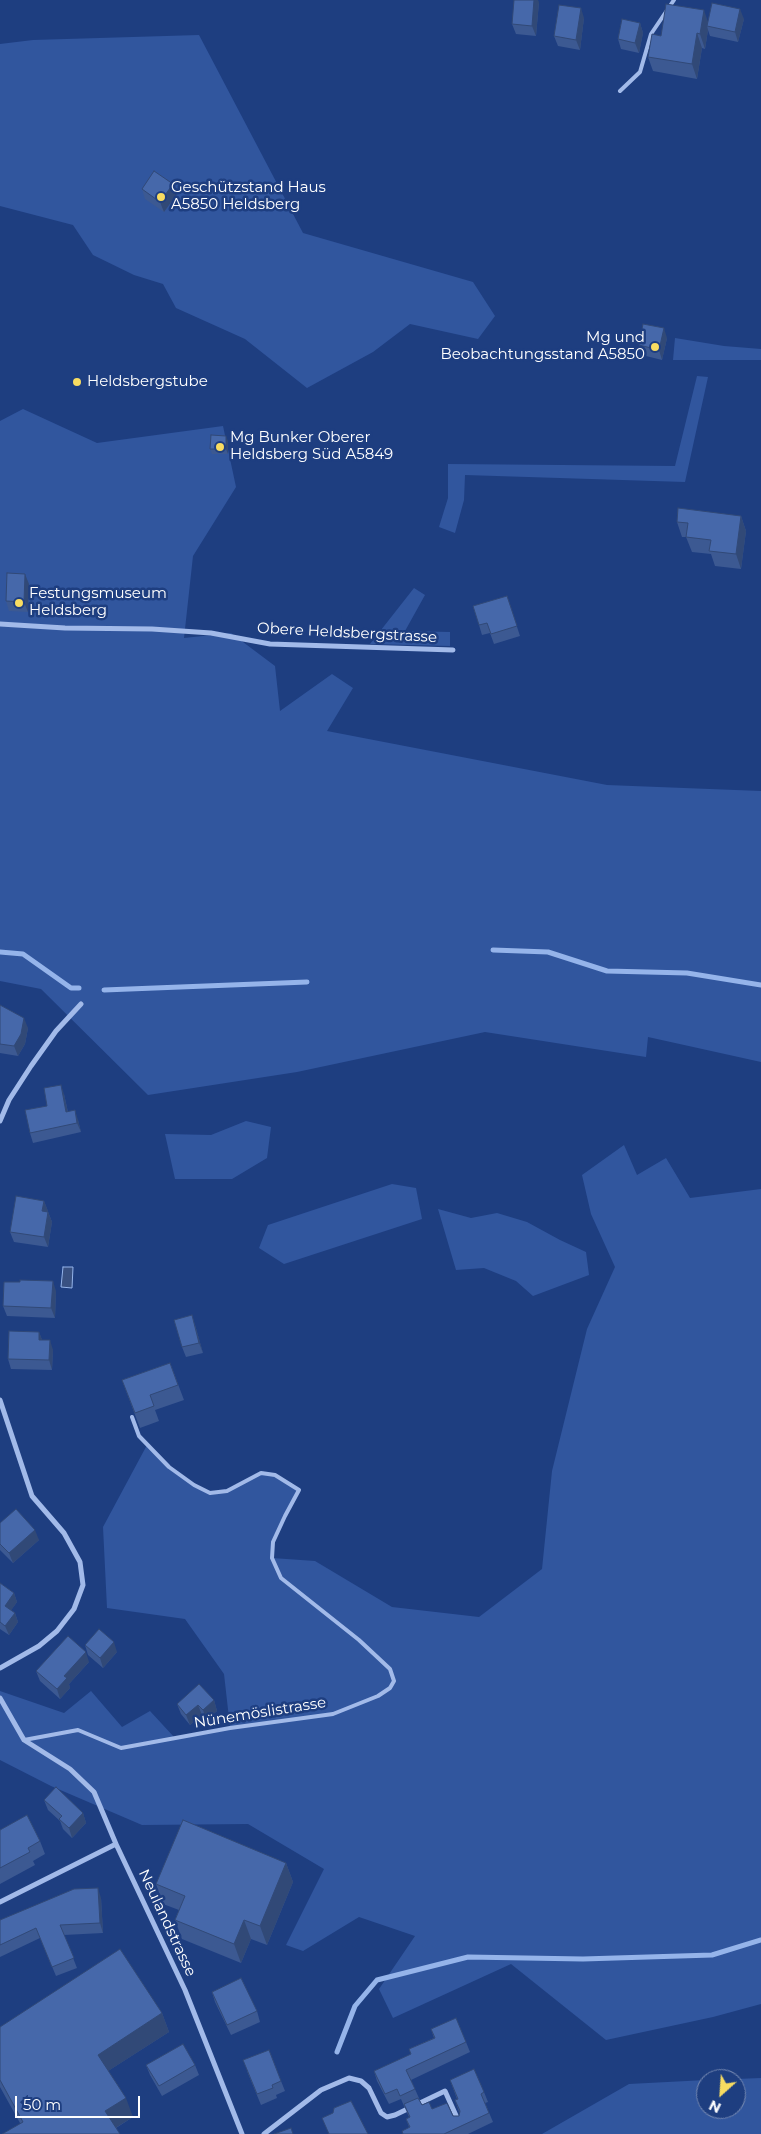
<!DOCTYPE html>
<meta charset="utf-8">
<style>
body{margin:0}
#map{position:relative;width:761px;height:2134px;overflow:hidden;background:#1e3e80;font-family:Montserrat,sans-serif}
canvas{display:block}
.north{position:absolute;left:696px;top:2069px;width:50px;height:50px;box-sizing:border-box;background:#1e3e80;border:1px solid #788bb3;border-radius:50%;rotate:206deg;font-size:14px;font-weight:700;line-height:20px;text-align:center;color:#fff}
.north::after{content:'';display:block;margin:auto;width:18px;height:22px;background:#f8dc61;clip-path:polygon(50% 0,100% 100%,50% 72%,0 100%)}
.scale{position:absolute;left:15px;top:2096px;width:125px;height:22px;box-sizing:border-box;border:2px solid #fff;border-top:0;padding-left:6px;font-size:15px;line-height:18px;white-space:nowrap;color:#fff;-webkit-text-stroke:4px #1e3e80;paint-order:stroke}
</style>
<div id="map">
<canvas width="761" height="2134"></canvas>
<div class="north">N</div>
<div class="scale">50 m</div>
</div>
<script>
const ctx = document.querySelector('canvas').getContext('2d');
ctx.lineJoin = 'round';
function paint(path, color) {
  ctx.fillStyle = color;
  ctx.fill(path, 'evenodd');
}
function shape(rows) {
  const path = new Path2D();
  for (const r of rows) {
    path.moveTo(r[0], r[1]);
    for (let i = 2; i < r.length; i += 2) path.lineTo(r[i], r[i + 1]);
  }
  return path;
}
function strokePath(path, color, width, dash) {
  ctx.strokeStyle = color;
  ctx.lineWidth = width;
  ctx.lineCap = dash ? 'butt' : 'round';
  ctx.setLineDash(dash || []);
  ctx.stroke(path);
}
function drawText(font, color, halo, rows, align = 'center') {
  ctx.font = font + ' Montserrat,sans-serif';
  ctx.lineWidth = 5;
  ctx.setLineDash([]);
  ctx.textBaseline = 'middle';
  ctx.strokeStyle = halo;
  ctx.fillStyle = color;
  for (const [text, x, y, turn = 0] of rows) {
    ctx.save();
    ctx.translate(x, y);
    ctx.rotate((+turn || 0) * Math.PI / 180);
    ctx.textAlign = isNaN(turn) ? turn : align;
    if (halo) ctx.strokeText(text, 0, 0);
    ctx.fillText(text, 0, 0);
    ctx.restore();
  }
}
const green = shape([
 [199,35,303,233,473,282,495,316,478,339,410,324,373,352,307,388,245,339,176,308,163,284,134,275,93,255,73,225,0,206,0,44,33,40],
 [675,338,724,346,761,349,761,360,673,360],
 [697,376,708,377,685,482,465,475,464,500,455,533,439,527,448,498,448,464,675,466],
 [23,409,97,443,223,426,236,487,193,556,184,638,231,633,275,666,280,711,332,674,353,688,327,731,607,785,761,791,761,1062,648,1037,646,1057,485,1032,297,1072,148,1095,41,989,0,981,0,421],
 [414,588,425,595,405,631,450,632,450,646,370,644],
 [246,1121,271,1127,267,1158,232,1179,175,1179,165,1134,211,1135],
 [624,1145,637,1175,666,1158,690,1198,761,1189,761,2004,713,2017,606,2040,511,1964,393,2018,379,1989,415,1936,359,1917,303,1951,286,1945,324,1869,248,1824,142,1825,51,1786,0,1760,0,1691,64,1713,91,1691,122,1727,150,1711,174,1737,230,1727,224,1674,185,1619,107,1608,103,1527,147,1445,170,1467,194,1485,210,1493,227,1491,261,1473,275,1475,299,1490,273,1542,272,1558,315,1561,392,1607,479,1617,542,1569,552,1471,587,1329,615,1267,591,1214,582,1175],
 [392,1184,416,1188,422,1219,284,1264,259,1248,268,1225],
 [438,1209,471,1218,497,1213,527,1222,560,1240,586,1252,589,1275,533,1296,516,1281,484,1268,456,1270],
 [761,2078,761,2134,542,2134,629,2084,706,2080,706,2109,736,2109,736,2079]
]);
const water = shape([
 [63,1267,73,1267,72,1288,61,1287,63,1267]
]);
const stream = shape([
 [493,950,548,952,607,971,687,973,761,985],
 [0,952,23,954,71,988,79,988],
 [104,990,307,982],
 [337,2052,355,2006,377,1980,468,1957,583,1959,712,1955,761,1940]
]);
const lane = shape([
 [620,91,640,72,651,34,674,0],
 [24,1740,78,1730,121,1748,230,1728,333,1714,378,1696,390,1688,394,1681,390,1669,359,1640,281,1578,272,1558,273,1542,285,1516,299,1490,275,1475,261,1473,227,1491,210,1493,194,1485,169,1467,139,1436,132,1417]
]);
const street = shape([
 [0,624,65,628,152,629,211,633,270,644,453,650],
 [0,1121,9,1100,31,1066,56,1031,81,1004],
 [0,1400,32,1496,64,1533,80,1562,83,1585,74,1609,57,1631,39,1646,0,1668],
 [0,1698,24,1740,70,1769,94,1792,116,1844],
 [0,1902,116,1844,185,1990,242,2134],
 [264,2134,321,2090,349,2078,361,2081,369,2088,381,2113,387,2117,395,2115,445,2091,458,2120]
]);
const wall = shape([
 [539,2,536,36,516,34,512,24],
 [584,18,580,50,558,46,554,36],
 [744,19,738,42,710,36,708,30,705,49,702,48,697,79,653,71,648,57,661,36,708,21],
 [640,23,643,33,639,53,621,49,618,39],
 [173,184,177,194,164,212,145,199,142,189],
 [667,338,662,360,642,355,639,345],
 [228,441,228,454,212,454,210,449],
 [741,516,746,531,741,569,715,566,711,554,692,552,686,537,682,537,677,522],
 [29,584,28,612,9,611,6,601],
 [507,596,520,636,494,644,490,633,482,635,479,625],
 [0,1005,28,1028,25,1044,18,1056,0,1053],
 [64,1094,68,1112,78,1120,81,1132,33,1143,30,1133,47,1106],
 [44,1201,52,1222,48,1247,14,1242,10,1232],
 [56,1291,55,1318,7,1316,3,1306],
 [195,1325,203,1353,186,1357,182,1347],
 [39,1332,42,1340,53,1350,52,1370,11,1369,8,1359],
 [170,1363,184,1400,155,1410,159,1421,140,1428,122,1380],
 [0,1523,39,1540,13,1563,0,1550],
 [0,1583,14,1593,17,1602,11,1610,15,1613,18,1622,9,1635,0,1629],
 [85,1645,117,1652,103,1668,88,1655],
 [89,1662,69,1684,70,1688,60,1699,40,1681,36,1671],
 [214,1700,217,1711,206,1720,202,1715,190,1725,181,1714,177,1704],
 [44,1800,83,1813,86,1823,72,1838,63,1829,60,1821,48,1810],
 [0,1830,40,1841,45,1854,33,1861,35,1865,0,1884],
 [286,1863,293,1882,267,1945,251,1939,241,1963,182,1939,175,1920,179,1910,163,1904,156,1884],
 [101,1898,103,1933,64,1935,77,1968,56,1976,40,1938,0,1957,0,1920],
 [212,1992,257,2011,260,2022,231,2035,215,2002],
 [162,2013,169,2032,108,2071,133,2117,116,2128,20,2123,0,2087,0,2027],
 [431,2029,466,2042,470,2052,411,2080,422,2105,453,2116,459,2116,459,2112,455,2100,457,2099,450,2080,484,2092,488,2102,485,2103,493,2122,468,2134,403,2134,409,2127,406,2119,409,2117,404,2106,401,2099,389,2104,377,2081,374,2071,411,2055,409,2049,434,2038],
 [146,2065,195,2065,199,2075,162,2096,150,2075],
 [247,2071,281,2081,285,2091,276,2095,277,2098,261,2105]
]);
const shadedWall = shape([
 [534,0,538,0,539,2,536,36,532,26],
 [581,8,584,18,580,50,576,40],
 [740,9,744,19,738,42,735,32],
 [704,10,709,25,707,26,708,30,705,49,700,34],
 [640,23,643,33,639,53,635,43],
 [697,33,702,48,697,79,692,64],
 [173,184,177,194,164,212,160,202],
 [664,328,667,338,662,360,659,350],
 [226,436,228,441,228,454,226,449],
 [741,516,746,531,741,569,736,554],
 [25,574,29,584,28,612,24,602],
 [24,1018,28,1028,25,1044,18,1056,14,1046],
 [61,1085,64,1094,70,1122,66,1112],
 [75,1110,78,1120,81,1132,77,1123],
 [44,1201,48,1211,46,1221,42,1211],
 [48,1212,52,1222,48,1247,44,1237],
 [53,1281,56,1291,55,1318,51,1308],
 [192,1315,195,1325,203,1353,199,1343],
 [39,1332,43,1342,39,1340],
 [50,1340,53,1350,52,1370,49,1360],
 [35,1530,39,1540,13,1563,9,1553],
 [14,1593,17,1602,8,1615,5,1606],
 [15,1613,18,1622,9,1635,5,1626],
 [114,1642,117,1652,103,1668,100,1658],
 [86,1652,89,1662,69,1684,70,1688,60,1699,57,1689,64,1676],
 [214,1700,217,1711,206,1720,203,1710],
 [198,1705,202,1715,190,1725,186,1715],
 [83,1813,86,1823,72,1838,69,1828],
 [286,1863,293,1882,267,1945,260,1926],
 [98,1888,101,1898,103,1933,100,1923],
 [244,1920,251,1939,241,1963,234,1944],
 [162,2013,169,2032,105,2073,98,2055],
 [126,2098,133,2117,112,2130,105,2111]
]);
const building = shape([
 [514,0,534,0,532,26,512,24,514,0],
 [712,3,740,9,735,32,707,26,712,3],
 [666,4,704,10,700,34,697,33,692,64,648,57,652,34,661,36,666,4],
 [559,5,581,8,576,40,554,36,559,5],
 [622,19,640,23,635,43,618,39,622,19],
 [154,171,173,184,160,202,142,189,154,171],
 [643,324,664,328,659,350,639,345,643,324],
 [211,435,226,436,226,449,210,449,211,435],
 [678,508,741,516,736,554,709,551,711,540,686,537,688,523,677,522,678,508],
 [7,573,25,574,24,602,6,601,7,573],
 [507,596,517,626,491,634,487,623,479,625,473,606,507,596],
 [0,1005,24,1018,21,1034,14,1046,0,1044,0,1005],
 [61,1085,66,1112,75,1110,77,1123,30,1133,25,1110,47,1106,44,1088,61,1085],
 [16,1196,44,1201,42,1211,48,1212,44,1237,10,1232,16,1196],
 [20,1280,53,1281,51,1308,3,1306,4,1282,20,1282,20,1280],
 [192,1315,199,1343,182,1347,174,1320,192,1315],
 [9,1331,39,1332,39,1340,50,1340,49,1360,8,1359,9,1331],
 [170,1363,178,1385,150,1395,154,1406,135,1413,122,1380,170,1363],
 [16,1509,35,1530,9,1553,0,1544,0,1523,16,1509],
 [0,1583,14,1593,5,1606,15,1613,5,1626,0,1622,0,1583],
 [99,1629,114,1642,100,1658,85,1645,99,1629],
 [68,1636,86,1652,64,1676,67,1678,57,1689,36,1671,68,1636],
 [199,1684,214,1700,203,1710,198,1705,186,1715,177,1704,199,1684],
 [56,1787,83,1813,69,1828,59,1819,62,1816,44,1800,56,1787],
 [27,1815,40,1841,28,1848,30,1852,0,1868,0,1830,27,1815],
 [183,1820,286,1863,260,1926,244,1920,234,1944,175,1920,185,1896,156,1884,183,1820],
 [98,1888,100,1923,60,1925,74,1958,52,1967,36,1928,0,1945,0,1920,74,1889,98,1888],
 [120,1949,162,2013,98,2055,126,2098,105,2111,120,2134,2,2134,23,2122,0,2080,0,2027,120,1949],
 [241,1978,257,2011,227,2025,212,1992,241,1978],
 [456,2018,466,2042,406,2070,415,2089,400,2096,397,2089,385,2094,374,2071,411,2054,409,2049,435,2038,431,2029,456,2018],
 [183,2044,195,2065,159,2086,146,2065,183,2044],
 [269,2050,281,2081,272,2085,273,2088,257,2094,243,2060,269,2050],
 [474,2069,484,2092,481,2094,489,2113,444,2134,403,2134,402,2131,410,2127,406,2119,410,2117,404,2104,418,2098,422,2105,429,2102,432,2109,447,2103,453,2116,459,2116,460,2111,455,2100,458,2099,450,2080,474,2069],
 [351,2101,368,2134,329,2134,322,2118,333,2113,334,2108,351,2101],
 [291,2128,293,2134,274,2134,291,2128]
]);
const markers = [
 [161,197,5,"#f8dc61"],
 [655,347,5,"#f8dc61"],
 [77,382,5,"#f8dc61"],
 [220,447,5,"#f8dc61"],
 [19,603,5,"#f8dc61"]
];
const poiNames = [
 ["Geschützstand Haus",171,188],
 ["A5850 Heldsberg",171,205],
 ["Mg und",645,338,"right"],
 ["Beobachtungsstand A5850",645,355,"right"],
 ["Heldsbergstube",87,382],
 ["Mg Bunker Oberer",230,438],
 ["Heldsberg Süd A5849",230,455],
 ["Festungsmuseum",29,594],
 ["Heldsberg",29,611]
];
const streetNames = [
 ["Obere Heldsbergstrasse",347,633,3],
 ["Nünemöslistrasse",260,1713,-9],
 ["Neulandstrasse",167,1923,65]
];
paint(green, '#31569e');
paint(water, '#395182');
strokePath(water, '#95b4ea', 1);
strokePath(stream, '#95b4ea', 5);
strokePath(lane, '#a2bae9', 4);
strokePath(street, '#a2bae9', 5);
paint(wall, '#3c5992');
paint(shadedWall, '#314977');
paint(building, '#4668aa');
strokePath(building, '#314977', 1);
for (const [x, y, r, color] of markers) {
  const dot = new Path2D();
  dot.arc(x, y, r, 0, 2 * Math.PI);
  ctx.fillStyle = color;
  ctx.fill(dot);
  strokePath(dot, '#1e3e80', 2);
}
drawText('15px', '#fff', '#1e3e80', poiNames, 'left');
drawText('15px', '#fff', '#1e3e80', streetNames);
</script>
